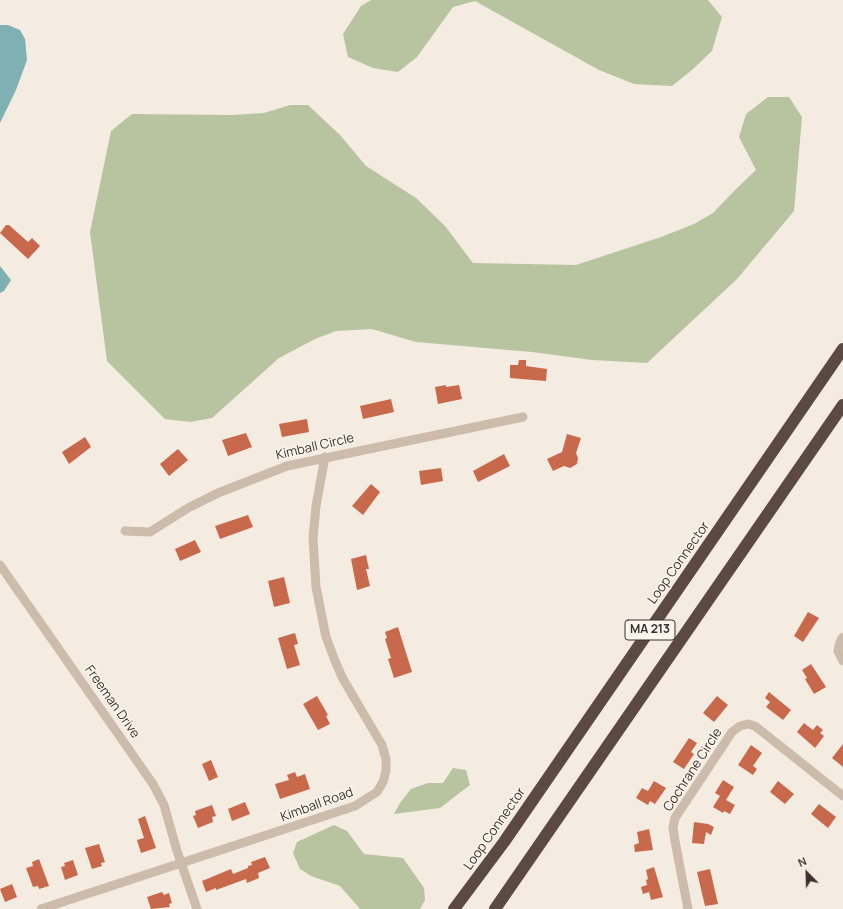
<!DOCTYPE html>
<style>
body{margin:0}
#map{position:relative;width:843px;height:909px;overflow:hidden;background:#f4ebe1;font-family:Manrope,sans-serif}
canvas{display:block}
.north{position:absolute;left:787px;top:853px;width:40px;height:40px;-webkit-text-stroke:3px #fbf5ee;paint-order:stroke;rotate:337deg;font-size:11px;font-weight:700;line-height:16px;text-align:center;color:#3b302b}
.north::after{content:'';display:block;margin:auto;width:14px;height:18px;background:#3b302b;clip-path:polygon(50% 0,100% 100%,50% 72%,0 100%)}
</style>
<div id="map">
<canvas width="843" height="909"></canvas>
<div class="north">N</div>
</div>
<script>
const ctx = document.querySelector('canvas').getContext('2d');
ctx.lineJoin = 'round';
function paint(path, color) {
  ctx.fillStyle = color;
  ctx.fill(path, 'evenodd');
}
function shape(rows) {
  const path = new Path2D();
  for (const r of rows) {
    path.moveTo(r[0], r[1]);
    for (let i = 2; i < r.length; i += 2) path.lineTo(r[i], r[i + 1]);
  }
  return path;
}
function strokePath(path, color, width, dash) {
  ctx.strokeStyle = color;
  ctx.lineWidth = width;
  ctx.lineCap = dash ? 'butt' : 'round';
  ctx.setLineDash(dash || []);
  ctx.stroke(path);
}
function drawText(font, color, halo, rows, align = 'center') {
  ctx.font = font + ' Manrope,sans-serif';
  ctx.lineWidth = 3;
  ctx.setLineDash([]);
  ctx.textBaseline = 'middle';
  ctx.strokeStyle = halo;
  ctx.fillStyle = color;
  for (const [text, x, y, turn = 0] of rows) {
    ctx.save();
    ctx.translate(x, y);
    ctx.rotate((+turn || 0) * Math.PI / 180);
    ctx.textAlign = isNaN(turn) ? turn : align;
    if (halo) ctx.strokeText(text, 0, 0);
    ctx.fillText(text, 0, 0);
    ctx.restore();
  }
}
const green = shape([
 [371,0,708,0,722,17,712,51,692,70,672,86,634,84,599,70,475,1,453,7,417,57,398,72,373,68,348,57,343,34,361,6],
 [768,97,789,97,802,117,794,211,737,279,647,363,592,360,532,352,416,342,372,329,336,331,315,339,279,358,212,418,190,422,165,419,107,361,90,232,111,131,132,114,232,115,264,113,290,105,308,105,340,135,366,166,416,198,445,226,473,263,576,265,661,237,694,224,713,213,737,188,756,170,739,137,746,114],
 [453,768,466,770,470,785,440,808,394,814,400,803,411,789,428,783,443,783],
 [334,825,347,831,364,854,403,858,424,888,425,900,420,909,360,909,340,886,311,876,300,869,293,853,297,842]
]);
const water = shape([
 [0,25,8,25,20,30,25,39,27,60,16,90,0,123],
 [0,266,11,280,4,291,0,293]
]);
const building = shape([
 [6,225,9,225,28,242,32,238,40,246,28,259,0,233],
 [519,360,526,360,526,366,547,369,546,381,510,378,510,365,518,365],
 [446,385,446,387,459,385,462,399,438,404,435,387],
 [391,399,394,412,363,419,360,406],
 [307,419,309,432,282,437,279,424],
 [246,433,252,447,228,456,222,440],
 [567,434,581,438,576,453,578,458,577,464,570,468,564,466,553,471,547,459,562,452],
 [85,437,91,447,69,464,62,452],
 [178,449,188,460,169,476,160,464],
 [504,454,510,466,478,482,473,471],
 [441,468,443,481,421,485,419,471],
 [371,484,380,492,363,515,352,506],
 [248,515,253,527,220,539,215,526],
 [195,540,201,552,180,561,175,549],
 [366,555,369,569,366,569,370,586,357,590,351,559],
 [284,577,290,603,274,607,268,581],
 [808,612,819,618,803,642,794,636],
 [398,627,412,672,394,678,388,659,391,658,385,639,387,638,385,632],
 [295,633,298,644,294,645,300,665,287,669,278,638],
 [811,664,826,687,814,694,805,679,807,678,802,670],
 [769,692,791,710,783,720,766,707,770,702,765,698],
 [317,696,328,715,326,716,330,724,318,730,303,704],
 [717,696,728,705,714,722,703,713],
 [804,723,813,730,817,725,823,730,820,733,824,736,815,748,797,732],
 [689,738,697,743,691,752,694,754,684,769,673,762],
 [843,744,843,767,832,758],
 [751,745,762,753,753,766,757,769,753,775,738,765],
 [211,760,218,777,209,781,202,764],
 [295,772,297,777,305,774,310,789,280,799,275,784,289,780,287,775],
 [723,780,734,787,726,800,735,805,730,814,724,811,723,813,713,807,720,796,715,793],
 [654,781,666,788,655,804,650,801,648,805,636,798,642,788,648,791],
 [778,781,794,794,785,804,770,792],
 [245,802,250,814,232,821,228,809],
 [819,804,836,817,828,828,811,814],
 [212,805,216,816,212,817,213,822,198,828,193,816,196,815,195,811],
 [145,816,156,848,141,853,137,840,144,838,138,819],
 [694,822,708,824,714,827,711,835,706,832,704,844,692,843],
 [649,829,653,850,635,852,634,845,639,843,637,832],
 [99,844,105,862,101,863,102,866,92,869,85,848],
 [265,857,270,868,258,873,259,878,247,883,246,879,216,890,216,888,206,892,202,881,231,869,233,874,248,868,248,866,252,865,251,862],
 [39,859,49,886,39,889,38,886,33,887,26,868,33,866,32,862],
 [73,860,78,875,65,880,61,867,65,866,64,863],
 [654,867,663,897,651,900,649,892,643,894,641,887,647,885,646,880,648,879,646,870],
 [710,869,718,904,705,906,697,872],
 [12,884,17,897,5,902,0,889],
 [162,892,164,895,169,893,172,903,169,904,170,907,151,909,147,897]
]);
const minor = shape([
 [125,531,150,532,188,508,218,493,287,466,523,417],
 [0,565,153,784,164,805,177,851,197,909],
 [843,637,840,642,838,651,843,661],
 [41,909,355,806,377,792,383,782,386,771,386,759,382,745,343,679,335,661,326,637,316,587,313,538,316,506,325,457],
 [688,909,675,841,673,828,675,818,732,732,740,726,748,724,755,726,843,796]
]);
const motorway = shape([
 [454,909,504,842,843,349],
 [495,909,843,405]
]);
const shields = [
 [650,630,50]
];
const shieldNames = [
 ["MA 213",650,630]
];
const streetNames = [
 ["Kimball Circle",315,447,-13],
 ["Loop Connector",679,563,-55],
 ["Freeman Drive",112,702,55],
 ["Cochrane Circle",693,770,-57],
 ["Kimball Road",317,805,-20],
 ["Loop Connector",495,829,-55]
];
paint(green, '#b8c4a0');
paint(water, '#7fb0b2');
paint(building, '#c8694b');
strokePath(minor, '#cdbbac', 9);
strokePath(motorway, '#5c4a42', 12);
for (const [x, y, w] of shields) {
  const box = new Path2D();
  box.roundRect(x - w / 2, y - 10, w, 20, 3);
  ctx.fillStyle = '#fbf5ee';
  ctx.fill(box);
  strokePath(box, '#3b302b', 1);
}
drawText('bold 12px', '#3b302b', null, shieldNames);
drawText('13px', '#3b302b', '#fbf5ee', streetNames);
</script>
